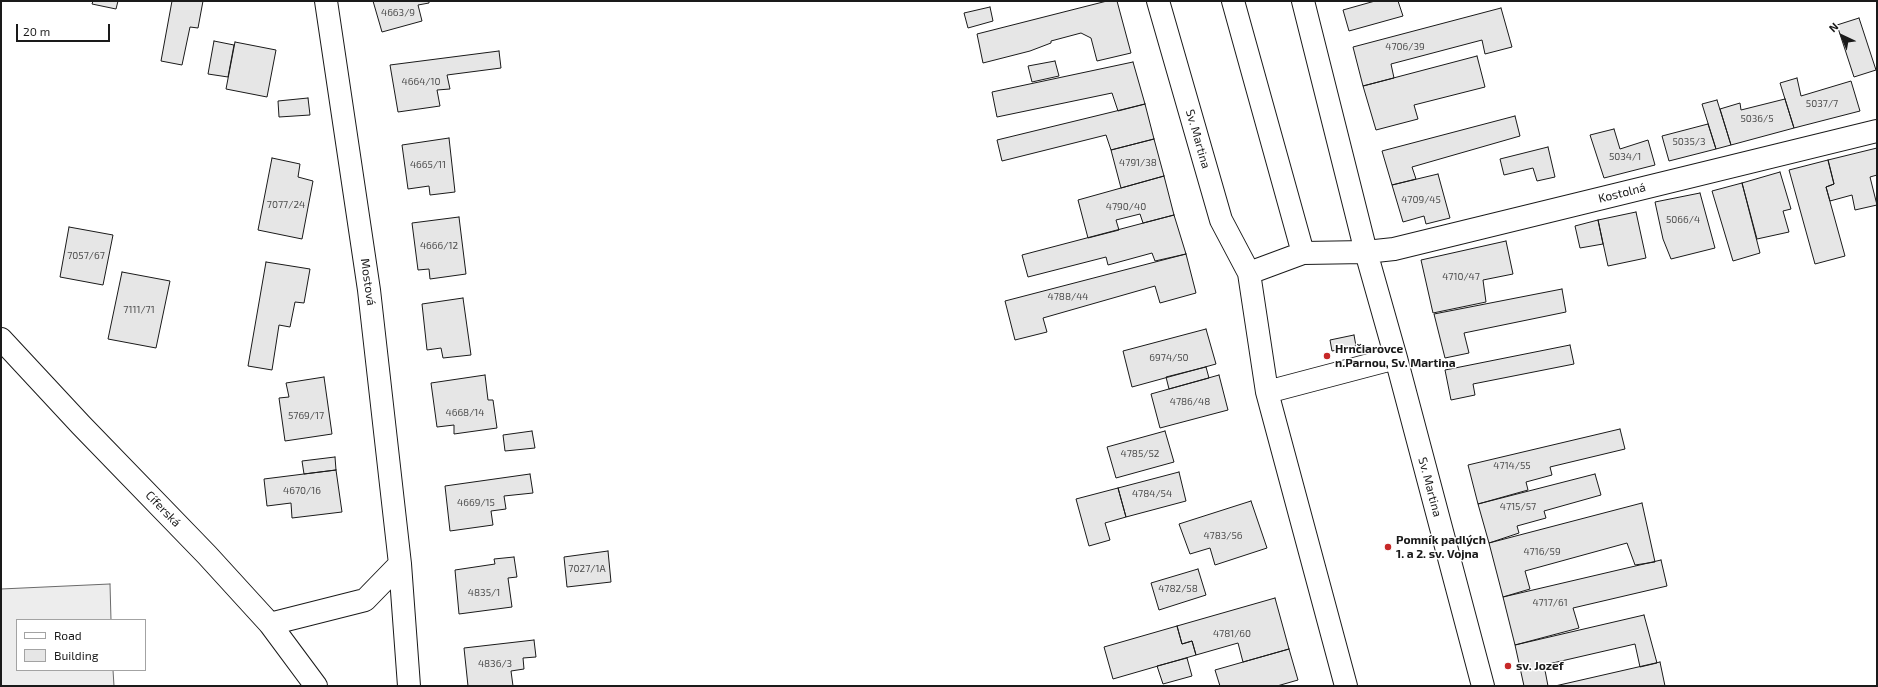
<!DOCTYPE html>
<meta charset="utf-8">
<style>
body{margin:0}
#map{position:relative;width:1878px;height:687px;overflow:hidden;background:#fff;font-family:"Exo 2",sans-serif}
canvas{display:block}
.frame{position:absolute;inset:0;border:2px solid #1a1a1a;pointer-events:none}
.legend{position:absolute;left:16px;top:619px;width:130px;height:52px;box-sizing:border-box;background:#fff;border:1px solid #a3a3a3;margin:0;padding:5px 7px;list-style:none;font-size:12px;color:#1a1a1a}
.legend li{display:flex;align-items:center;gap:8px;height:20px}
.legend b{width:20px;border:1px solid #a3a3a3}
.north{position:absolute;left:1822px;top:16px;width:40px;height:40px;-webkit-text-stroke:3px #fff;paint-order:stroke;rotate:316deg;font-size:11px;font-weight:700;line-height:16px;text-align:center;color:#1a1a1a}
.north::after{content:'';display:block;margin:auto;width:14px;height:18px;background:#1a1a1a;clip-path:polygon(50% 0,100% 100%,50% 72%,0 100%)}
.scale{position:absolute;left:16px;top:24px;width:94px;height:18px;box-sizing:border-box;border:2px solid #1a1a1a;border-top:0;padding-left:5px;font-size:12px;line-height:14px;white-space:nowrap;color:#1a1a1a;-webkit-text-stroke:3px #fff;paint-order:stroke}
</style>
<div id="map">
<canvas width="1878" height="687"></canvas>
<div class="frame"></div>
<ul class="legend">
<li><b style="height:5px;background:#fff"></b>Road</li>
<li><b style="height:11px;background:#e6e6e6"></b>Building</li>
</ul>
<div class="north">N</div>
<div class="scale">20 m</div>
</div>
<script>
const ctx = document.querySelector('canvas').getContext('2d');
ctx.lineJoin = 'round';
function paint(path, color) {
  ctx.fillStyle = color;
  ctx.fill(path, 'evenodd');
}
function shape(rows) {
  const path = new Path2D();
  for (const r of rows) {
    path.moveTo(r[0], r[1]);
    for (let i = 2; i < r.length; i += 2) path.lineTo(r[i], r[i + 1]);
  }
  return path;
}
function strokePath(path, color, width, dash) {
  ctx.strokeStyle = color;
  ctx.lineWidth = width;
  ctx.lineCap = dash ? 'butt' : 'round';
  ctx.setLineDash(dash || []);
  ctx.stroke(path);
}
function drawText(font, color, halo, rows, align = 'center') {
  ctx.font = font + ' "Exo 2",sans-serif';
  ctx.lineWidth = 3;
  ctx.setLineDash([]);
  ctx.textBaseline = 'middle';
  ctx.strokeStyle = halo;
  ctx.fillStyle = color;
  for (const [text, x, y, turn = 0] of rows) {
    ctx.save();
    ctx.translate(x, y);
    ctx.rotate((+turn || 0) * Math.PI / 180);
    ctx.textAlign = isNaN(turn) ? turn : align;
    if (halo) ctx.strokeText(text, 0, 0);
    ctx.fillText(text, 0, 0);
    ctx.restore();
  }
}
const built = shape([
 [110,584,111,620,17,620,17,670,113,670,114,686,1,686,1,589,110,584]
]);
const building = shape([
 [93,1,118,1,116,9,92,4,93,1],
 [172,1,203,1,198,28,190,27,182,65,161,61,172,1],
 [373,1,429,1,429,3,418,5,422,21,382,32,373,1],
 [1107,1,1117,1,1131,53,1097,61,1091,38,1081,33,1051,41,1051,43,1030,51,983,63,977,34,1107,1],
 [1375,1,1398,1,1403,16,1349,31,1343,10,1375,1],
 [990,7,993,21,968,28,964,13,990,7],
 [1501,8,1512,47,1485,54,1482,40,1391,64,1394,78,1363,86,1353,47,1501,8],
 [1859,18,1876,70,1854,77,1837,25,1859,18],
 [214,41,234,45,228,77,208,74,214,41],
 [235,42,276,50,267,97,226,89,235,42],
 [499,51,501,68,447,75,450,89,437,90,440,106,398,112,390,65,499,51],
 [1477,56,1485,87,1414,105,1418,119,1376,130,1363,86,1477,56],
 [1055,61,1059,76,1032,82,1028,66,1055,61],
 [1133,62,1145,104,1118,111,1112,93,997,117,992,92,1133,62],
 [1797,78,1801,96,1851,81,1860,111,1794,128,1780,83,1797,78],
 [308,98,310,115,279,117,278,101,308,98],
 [1785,99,1794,128,1731,145,1720,109,1740,103,1741,110,1785,99],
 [1717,100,1731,145,1716,149,1702,104,1717,100],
 [1145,104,1154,139,1111,150,1106,135,1002,161,997,140,1145,104],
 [1515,116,1520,136,1412,167,1416,179,1392,185,1382,151,1515,116],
 [1708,124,1716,149,1669,161,1662,136,1708,124],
 [1614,129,1620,149,1648,140,1655,165,1604,178,1590,135,1614,129],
 [449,138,455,192,430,195,429,186,408,189,402,145,449,138],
 [1154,139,1164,176,1121,188,1111,150,1154,139],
 [1548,147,1555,177,1537,181,1533,168,1504,175,1500,159,1548,147],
 [1877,148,1877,175,1870,177,1877,205,1855,210,1852,195,1830,201,1826,187,1834,184,1828,160,1877,148],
 [272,158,300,164,298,177,313,181,302,239,258,230,272,158],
 [1828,160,1834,184,1826,187,1845,256,1815,264,1789,170,1828,160],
 [1780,172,1791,209,1783,211,1789,232,1757,239,1742,183,1780,172],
 [1438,174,1450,218,1426,224,1424,216,1403,222,1392,185,1438,174],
 [1164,176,1174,215,1143,223,1140,214,1116,220,1119,230,1088,238,1078,200,1164,176],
 [1742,183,1760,253,1733,261,1712,191,1742,183],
 [1700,193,1715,248,1671,259,1663,239,1655,202,1700,193],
 [1636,212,1646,258,1608,266,1598,220,1636,212],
 [1174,215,1186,254,1155,261,1152,253,1108,265,1106,257,1028,277,1022,255,1174,215],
 [459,217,466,274,430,279,429,269,418,270,412,223,459,217],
 [1598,220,1603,244,1580,248,1575,226,1598,220],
 [69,227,113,235,103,285,60,277,69,227],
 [1506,241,1513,274,1483,280,1486,302,1433,313,1421,260,1506,241],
 [1186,254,1196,293,1160,303,1155,286,1043,318,1047,332,1015,340,1005,301,1186,254],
 [266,262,310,269,304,303,295,302,290,327,279,325,272,370,248,366,266,262],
 [122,272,170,281,156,348,108,339,122,272],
 [1562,289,1566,312,1464,333,1469,353,1445,358,1434,314,1562,289],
 [463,298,471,355,443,358,441,348,427,350,422,304,463,298],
 [1206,329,1216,364,1132,387,1123,351,1206,329],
 [1354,335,1356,346,1332,351,1330,340,1354,335],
 [1570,345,1574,364,1473,384,1475,395,1451,400,1445,370,1570,345],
 [1206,367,1209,378,1169,389,1166,377,1206,367],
 [485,375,488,400,493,400,497,428,454,434,454,425,437,427,431,383,485,375],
 [1219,375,1228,410,1160,428,1151,394,1219,375],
 [324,377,332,434,285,441,279,398,289,397,286,383,324,377],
 [1620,429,1625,449,1550,467,1552,475,1526,482,1528,490,1478,504,1468,465,1620,429],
 [532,431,535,448,505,451,503,435,532,431],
 [1165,431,1174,462,1116,478,1107,447,1165,431],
 [335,457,336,470,304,474,302,461,335,457],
 [336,470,342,512,292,518,291,503,267,506,264,479,336,470],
 [1179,472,1186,501,1126,517,1118,488,1179,472],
 [530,474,533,493,504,496,506,509,491,511,493,525,450,531,445,486,530,474],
 [1595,474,1601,495,1544,511,1546,518,1517,526,1519,533,1489,543,1478,504,1595,474],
 [1118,488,1126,517,1105,523,1110,540,1089,546,1076,499,1118,488],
 [1251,501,1267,548,1215,565,1210,548,1190,554,1179,524,1251,501],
 [1642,503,1655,562,1635,565,1627,543,1525,571,1530,589,1503,597,1489,543,1642,503],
 [608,551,611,582,567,587,564,557,608,551],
 [514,557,517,577,508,578,512,607,459,614,455,570,495,564,494,559,514,557],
 [1661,560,1667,586,1573,608,1579,628,1515,645,1503,597,1661,560],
 [1198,569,1206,595,1159,610,1151,583,1198,569],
 [1275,598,1289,649,1243,662,1238,643,1196,655,1192,641,1182,644,1177,626,1275,598],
 [1644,615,1657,663,1640,667,1635,644,1544,665,1548,686,1524,686,1515,645,1644,615],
 [1177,626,1182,644,1192,641,1196,655,1113,679,1104,647,1177,626],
 [534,640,536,657,523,658,524,669,511,671,513,686,468,686,464,648,534,640],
 [1289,649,1298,680,1277,686,1220,686,1215,670,1289,649],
 [1187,658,1192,676,1163,684,1157,666,1187,658],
 [1660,662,1665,686,1555,686,1660,662]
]);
const minor = shape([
 [326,1,369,290,400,564,409,686],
 [1158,1,1221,220,1249,273],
 [1233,1,1303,253],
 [1303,1,1366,252,1394,249,1877,131],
 [1,339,81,425,207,555,270,624,316,686],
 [1267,392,1396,358],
 [270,624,365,600,400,564],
 [1346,686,1267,392,1249,273,1303,253,1366,252,1396,358,1483,686]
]);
const markers = [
 [1327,356,4,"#c62828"],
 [1388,547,4,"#c62828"],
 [1508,666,4,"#c62828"]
];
const numberNames = [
 ["4663/9",398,13],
 ["4706/39",1405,47],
 ["4664/10",421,82],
 ["5037/7",1822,104],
 ["5036/5",1757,119],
 ["5035/3",1689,142],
 ["5034/1",1625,157],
 ["4791/38",1138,163],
 ["4665/11",428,165],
 ["4709/45",1421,200],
 ["7077/24",286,205],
 ["4790/40",1126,207],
 ["5066/4",1683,220],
 ["4666/12",439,246],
 ["7057/67",86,256],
 ["4710/47",1461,277],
 ["4788/44",1068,297],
 ["7111/71",139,310],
 ["6974/50",1169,358],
 ["4786/48",1190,402],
 ["4668/14",465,413],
 ["5769/17",306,416],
 ["4785/52",1140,454],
 ["4714/55",1512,466],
 ["4670/16",302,491],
 ["4784/54",1152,494],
 ["4669/15",476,503],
 ["4715/57",1518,507],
 ["4783/56",1223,536],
 ["4716/59",1542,552],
 ["7027/1A",587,569],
 ["4782/58",1178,589],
 ["4835/1",484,593],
 ["4717/61",1550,603],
 ["4781/60",1232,634],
 ["4836/3",495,664]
];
const streetNames = [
 ["Sv. Martina",1198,139,74],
 ["Kostolná",1622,193,-14],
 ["Mostová",368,282,82],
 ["Sv. Martina",1430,487,75],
 ["Cíferská",163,509,46]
];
const poiNames = [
 ["Hrnčiarovce",1335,349],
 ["n.Parnou, Sv. Martina",1335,363],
 ["Pomník padlých",1396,540],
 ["1. a 2. sv. Vojna",1396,554],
 ["sv. Jozef",1516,666]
];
paint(built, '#ededed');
strokePath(built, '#6a6a6a', 1);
paint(building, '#e6e6e6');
strokePath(building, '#1a1a1a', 1);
strokePath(minor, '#1a1a1a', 24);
strokePath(minor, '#fff', 22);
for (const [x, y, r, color] of markers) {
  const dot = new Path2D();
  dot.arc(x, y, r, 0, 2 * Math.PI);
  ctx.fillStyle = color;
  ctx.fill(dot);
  strokePath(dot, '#fff', 1.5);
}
drawText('10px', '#4d4d4d', null, numberNames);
drawText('12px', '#1a1a1a', '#fff', streetNames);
drawText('bold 12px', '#1a1a1a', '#fff', poiNames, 'left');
</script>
